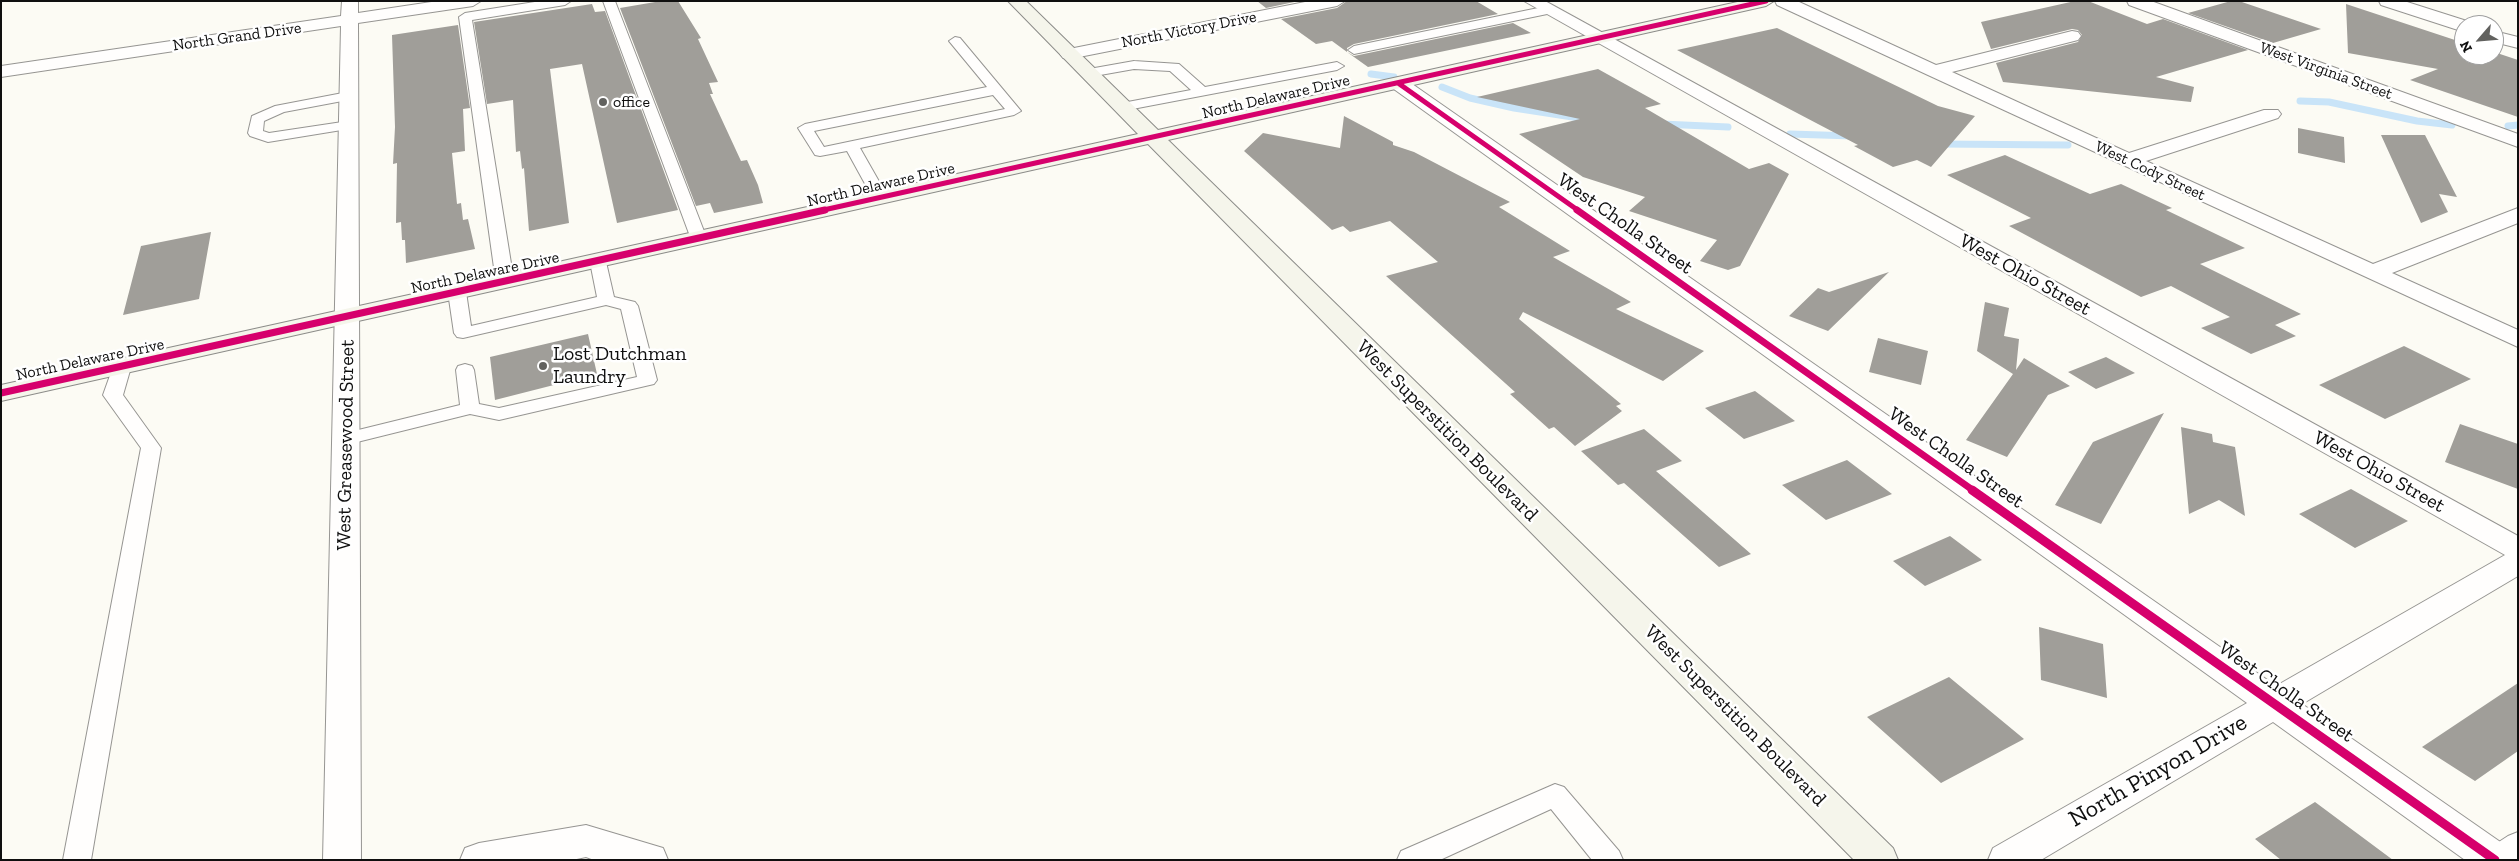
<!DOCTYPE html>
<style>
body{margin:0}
#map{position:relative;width:2519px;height:861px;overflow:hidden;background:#fcfbf4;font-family:"Zilla Slab",serif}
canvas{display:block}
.frame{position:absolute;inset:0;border:2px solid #0f0f0f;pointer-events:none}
.north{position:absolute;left:2454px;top:15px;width:50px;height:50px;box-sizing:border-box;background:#fff;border:1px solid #9f9f9f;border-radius:50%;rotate:243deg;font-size:14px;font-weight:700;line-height:20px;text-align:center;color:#0f0f0f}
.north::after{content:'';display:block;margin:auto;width:18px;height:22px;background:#62625f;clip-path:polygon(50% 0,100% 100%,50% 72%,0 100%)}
</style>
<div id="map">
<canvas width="2519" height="861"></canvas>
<div class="frame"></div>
<div class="north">N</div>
</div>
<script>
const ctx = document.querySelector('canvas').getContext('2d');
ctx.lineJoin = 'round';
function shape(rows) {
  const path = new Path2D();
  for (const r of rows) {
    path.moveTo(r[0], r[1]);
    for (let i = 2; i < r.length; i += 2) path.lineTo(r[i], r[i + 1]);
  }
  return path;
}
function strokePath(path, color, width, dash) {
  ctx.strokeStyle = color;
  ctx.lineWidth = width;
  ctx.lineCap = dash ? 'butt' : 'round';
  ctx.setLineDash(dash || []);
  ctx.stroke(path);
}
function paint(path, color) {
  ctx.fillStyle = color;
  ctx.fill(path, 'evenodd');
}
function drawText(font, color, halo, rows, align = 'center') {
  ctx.font = font + ' "Zilla Slab",serif';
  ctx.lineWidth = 5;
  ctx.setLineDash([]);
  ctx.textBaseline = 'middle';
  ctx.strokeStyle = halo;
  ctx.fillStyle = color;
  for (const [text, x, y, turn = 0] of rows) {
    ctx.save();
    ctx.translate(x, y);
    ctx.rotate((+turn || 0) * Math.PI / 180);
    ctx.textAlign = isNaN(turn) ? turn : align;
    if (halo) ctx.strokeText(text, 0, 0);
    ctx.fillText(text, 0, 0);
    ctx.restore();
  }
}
const stream = shape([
 [1371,74,1394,77],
 [1442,87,1470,98,1514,108,1592,120],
 [2300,101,2329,102,2417,121,2452,125],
 [1662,124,1728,127],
 [2508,126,2518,125],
 [1790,134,1853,136],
 [1937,144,2068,145]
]);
const building = shape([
 [661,1,678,1,701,38,698,39,718,82,709,83,713,94,710,94,741,161,747,160,758,185,763,203,714,213,710,203,696,206,620,8],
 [1257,1,1299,1,1266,8],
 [1347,1,1476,1,1498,14,1354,44,1347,48,1347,52,1332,41,1316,44,1281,19,1337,8],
 [2075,1,2088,1,2147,24,2163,19,2248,50,2156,77,2194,87,2191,102,2003,82,1996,63,2078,42,2082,35,2078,30,2072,29,1991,49,1981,22],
 [2231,1,2239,1,2321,29,2273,43,2188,13],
 [592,4,595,12,605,11,678,210,617,223,582,64,550,69,569,223,529,231,524,168,522,169,520,151,516,152,513,100,487,104,474,22],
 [2346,4,2464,43,2464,55,2494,55,2494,52,2518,60,2518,117,2410,80,2438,69,2348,53],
 [1513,23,1531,33,1368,67,1347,52,1354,56],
 [458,25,470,108,463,109,465,151,452,153,457,204,461,203,463,220,468,219,475,249,406,263,405,240,402,240,401,222,396,223,397,163,393,164,395,127,392,35],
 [1777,28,1938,106,1975,116,1931,167,1917,160,1893,167,1854,146,1858,145,1677,50],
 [1598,69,1661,104,1645,108,1749,169,1769,163,1789,174,1740,266,1728,270,1700,261,1717,240,1629,211,1645,197,1583,177,1519,134,1580,119,1477,97],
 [1344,116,1393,142,1393,145,1414,152,1510,202,1499,207,1570,251,1553,257,1631,302,1616,309,1704,351,1663,381,1523,312,1519,319,1621,404,1616,406,1622,411,1575,446,1554,427,1549,429,1510,394,1515,392,1386,276,1438,262,1390,221,1350,232,1343,226,1332,230,1244,151,1263,133,1340,148],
 [2298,128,2344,137,2345,163,2298,153],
 [2381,135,2425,135,2457,197,2439,194,2448,212,2421,223],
 [2005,155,2090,194,2121,184,2172,208,2166,210,2245,248,2200,264,2301,314,2275,325,2296,336,2251,354,2201,328,2230,317,2171,286,2141,297,2009,226,2031,218,1947,175],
 [211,232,199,299,123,315,141,246],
 [1889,272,1828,331,1789,316,1818,288,1829,292],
 [1985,302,2009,308,2004,336,2019,339,2016,370,2024,358,2070,386,2048,395,2007,457,1966,440,2013,374,1977,351],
 [588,334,597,374,495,400,490,357],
 [1878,338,1928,351,1921,385,1869,372],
 [2404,346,2471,379,2385,419,2319,385],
 [2106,357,2135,373,2096,389,2068,372],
 [1755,391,1795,421,1744,439,1705,408],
 [2164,413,2101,524,2055,505,2093,442],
 [2460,424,2518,444,2518,489,2445,462],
 [2181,427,2212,434,2213,442,2235,447,2245,516,2219,500,2189,514],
 [1644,429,1682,461,1656,471,1751,554,1719,567,1624,483,1618,485,1581,451],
 [1847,460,1892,494,1826,520,1782,485],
 [2351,489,2408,521,2355,548,2299,514],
 [1950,536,1982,560,1925,586,1893,561],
 [2039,627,2103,644,2107,698,2041,680],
 [1949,677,2024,739,1941,783,1867,717],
 [2518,683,2518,751,2475,781,2422,747],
 [2315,802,2393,860,2281,860,2255,839]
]);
const lane = shape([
 [541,1,571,1,565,5,472,20,514,282,511,286,505,287,499,286,496,282,459,17,465,13,541,1],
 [603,1,615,1,707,239,705,242,693,242,691,239,603,1],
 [1548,6,1554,10,1552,13,1354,54,1348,50,1354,46,1548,6],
 [955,37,960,38,1021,111,1014,115,860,148,889,199,887,202,875,202,847,151,820,156,815,155,798,128,805,124,987,87,949,41,955,37],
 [993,95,1005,109,824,147,814,131,993,95],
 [1134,61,1179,64,1205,87,1337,62,1344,66,1337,70,1122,111,1115,107,1117,104,1191,90,1170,71,1134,69,1089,77,1082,73,1089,69,1134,61],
 [348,92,355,96,353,99,284,112,264,121,263,131,269,133,349,121,354,122,356,125,354,128,268,142,250,136,248,133,252,116,275,106,348,92],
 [598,257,604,258,606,262,614,297,635,302,638,306,657,380,654,384,499,420,470,414,345,445,338,443,335,439,338,435,460,405,456,370,458,366,465,364,472,366,474,370,479,404,499,408,637,377,621,309,606,305,463,338,457,337,454,333,448,292,451,288,463,288,466,292,471,326,597,297,590,262,592,258,598,257],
 [122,361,129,363,131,367,123,395,161,448,91,860,63,860,141,448,103,395,113,367,115,363,122,361],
 [1555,784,1564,787,1619,851,1623,860,1592,860,1551,809,1440,860,1397,860,1401,851,1555,784],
 [2518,832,2518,859,2481,860,2485,851,2508,836,2518,832]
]);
const street = shape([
 [342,1,358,1,358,13,438,1,481,1,473,6,358,23,361,860,323,860,341,26,1,77,1,66,341,16,342,1],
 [1310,1,1345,1,1337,6,1069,59,1063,58,1060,54,1063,50,1069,49,1310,1],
 [1524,1,1545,1,2518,536,2518,576,2302,704,2509,848,2514,860,2465,860,2273,722,2041,860,1988,860,1993,848,2247,703,1391,87,1389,83,1391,79,1405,79,2276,686,2505,555,1524,1],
 [1775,1,1797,1,1936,65,2072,31,2078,32,2081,36,2078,40,1952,72,2129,153,2264,110,2278,110,2281,114,2278,118,2146,161,2373,264,2518,208,2518,223,2392,273,2518,330,2518,347,1928,75,1777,5,1775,1],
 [2127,1,2151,1,2518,134,2518,147,2129,5,2127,1],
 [2379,1,2404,1,2470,22,2472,25,2464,25,2464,31,2458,30,2381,5,2379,1],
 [2494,31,2518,37,2518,48,2494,42,2494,31],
 [586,825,663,848,668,860,594,860,586,857,572,860,460,860,465,848,479,843,586,825]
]);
const secondary = shape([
 [1008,1,1026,1,1158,130,1742,1,1774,1,1766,6,1168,140,1893,848,1898,860,1854,860,1148,144,1,401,1,385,1138,134,1008,1]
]);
const cyclewayFar2 = shape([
 [1398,83,1579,211],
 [819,211,1766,1]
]);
const cyclewayFar1 = shape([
 [1577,210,1974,491],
 [1,393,825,210]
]);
const cycleway = shape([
 [1972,490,2495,860]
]);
const markers = [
 [603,102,5,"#62625f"],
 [543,366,5,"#62625f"]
];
const farStreetnames = [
 ["North Victory Drive",1189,30,-11],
 ["North Grand Drive",237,37,-8],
 ["West Virginia Street",2326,71,20],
 ["North Delaware Drive",1276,97,-13],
 ["West Cody Street",2150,171,25],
 ["North Delaware Drive",881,185,-13],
 ["North Delaware Drive",485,273,-12],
 ["North Delaware Drive",90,360,-12]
];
const farPoinames = [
 ["office",613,102]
];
const streetNames = [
 ["West Cholla Street",1625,224,35],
 ["West Ohio Street",2025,275,29],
 ["West Superstition Boulevard",1447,431,45],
 ["West Greasewood Street",346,445,-89],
 ["West Cholla Street",1956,458,35],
 ["West Ohio Street",2379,472,29],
 ["West Cholla Street",2286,692,35],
 ["West Superstition Boulevard",1735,716,45]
];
const poiNames = [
 ["Lost Dutchman",553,354],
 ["Laundry",553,377]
];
const nearStreetnames = [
 ["North Pinyon Drive",2158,771,-30]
];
strokePath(stream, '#c9e4f8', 7);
paint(building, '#a09e99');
strokePath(lane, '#969592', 2);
strokePath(street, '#969592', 2);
strokePath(secondary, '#8c8c89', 2);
paint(lane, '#fffefd');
paint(street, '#fffefd');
paint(secondary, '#f5f5eb');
strokePath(cyclewayFar2, '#d6006c', 5);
strokePath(cyclewayFar1, '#d6006c', 7);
strokePath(cycleway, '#d6006c', 9);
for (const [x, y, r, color] of markers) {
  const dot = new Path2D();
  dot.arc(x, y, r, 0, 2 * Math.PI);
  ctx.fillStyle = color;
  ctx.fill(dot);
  strokePath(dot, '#fff', 2);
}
drawText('16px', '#0f0f0f', '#fff', farStreetnames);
drawText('16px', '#0f0f0f', '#fff', farPoinames, 'left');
drawText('20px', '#0f0f0f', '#fff', streetNames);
drawText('20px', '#0f0f0f', '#fff', poiNames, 'left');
drawText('24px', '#0f0f0f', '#fff', nearStreetnames);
</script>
